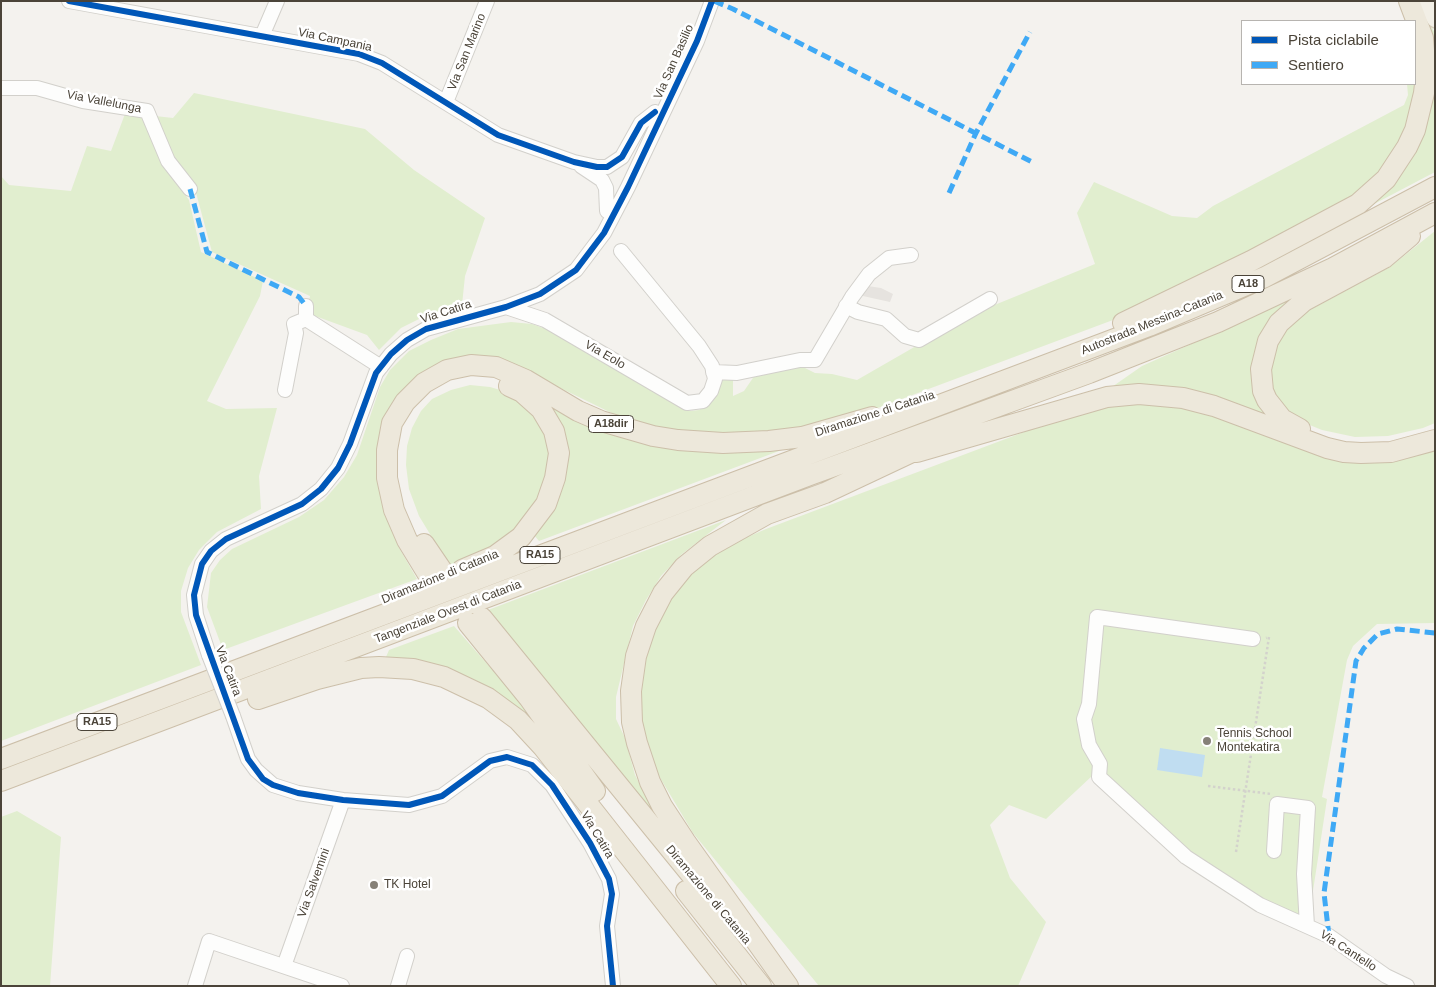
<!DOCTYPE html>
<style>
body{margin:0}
#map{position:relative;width:1436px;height:987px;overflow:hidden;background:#f4f2ee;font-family:Arial,sans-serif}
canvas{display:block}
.frame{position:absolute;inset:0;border:2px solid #4b4439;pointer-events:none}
.legend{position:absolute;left:1241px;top:20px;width:175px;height:65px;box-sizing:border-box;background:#fff;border:1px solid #b7b4b0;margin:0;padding:6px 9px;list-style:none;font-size:15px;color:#4b4439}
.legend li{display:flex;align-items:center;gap:10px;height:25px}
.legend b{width:25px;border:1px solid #b7b4b0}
</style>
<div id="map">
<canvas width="1436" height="987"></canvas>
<div class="frame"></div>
<ul class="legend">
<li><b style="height:6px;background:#0057b8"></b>Pista ciclabile</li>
<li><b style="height:6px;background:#3fa9f5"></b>Sentiero</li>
</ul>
</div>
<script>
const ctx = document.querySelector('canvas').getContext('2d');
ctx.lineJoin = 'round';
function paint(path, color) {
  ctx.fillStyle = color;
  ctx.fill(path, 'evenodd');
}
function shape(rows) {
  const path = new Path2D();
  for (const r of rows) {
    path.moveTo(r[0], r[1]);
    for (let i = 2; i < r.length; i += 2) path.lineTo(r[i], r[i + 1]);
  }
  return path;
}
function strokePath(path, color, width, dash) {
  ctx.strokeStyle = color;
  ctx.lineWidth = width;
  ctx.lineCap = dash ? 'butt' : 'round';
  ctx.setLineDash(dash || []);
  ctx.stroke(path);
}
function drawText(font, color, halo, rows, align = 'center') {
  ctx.font = font + ' Arial,sans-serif';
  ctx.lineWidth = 5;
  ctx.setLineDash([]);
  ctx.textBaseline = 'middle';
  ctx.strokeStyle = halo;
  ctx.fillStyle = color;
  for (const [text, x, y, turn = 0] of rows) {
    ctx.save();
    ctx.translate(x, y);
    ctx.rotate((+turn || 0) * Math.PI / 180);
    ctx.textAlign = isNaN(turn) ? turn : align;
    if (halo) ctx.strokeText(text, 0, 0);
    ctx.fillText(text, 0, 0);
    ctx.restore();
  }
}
const green = shape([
 [1418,4,1435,33,1435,172,1317,234,1410,157,1427,123,1432,93],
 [1415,32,1420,77,1408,128,1373,182,1349,201,1262,247,1113,320,859,415,804,430,707,435,666,431,628,421,513,365,483,356,394,404,387,515,398,546,417,579,223,650,207,607,211,573,220,560,232,549,299,517,324,500,344,477,357,455,380,387,390,370,409,351,431,340,458,329,511,322,532,324,549,330,689,411,699,410,710,403,722,378,733,378,733,396,744,391,755,375,803,367,815,373,832,374,857,380,970,315,1095,264,1077,213,1094,182,1172,216,1197,218,1213,206,1404,105,1408,95,1407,84,1415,84],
 [194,93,365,129,414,170,485,218,465,276,462,305,427,315,401,328,379,350,367,335,307,313,310,296,212,252,195,189,171,161,155,116,173,118],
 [125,114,145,118,162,162,189,200,201,252,263,281,260,296,207,401,226,409,277,408,259,476,261,509,217,532,199,550,188,568,181,591,181,612,201,665,1,741,1,176,9,185,71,191,87,146,111,151],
 [1435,231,1435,423,1423,428,1388,436,1355,437,1322,430,1295,419,1272,396,1269,362,1283,332,1306,312,1390,267],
 [1292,299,1274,319,1265,418,1109,389,1142,366],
 [470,385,490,387,507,392,525,401,549,438,551,459,548,481,527,519,487,552,450,567,419,516,409,489,406,465,407,446,412,428,421,411,432,399,451,390],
 [541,398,579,421,615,436,645,444,679,449,795,445,539,541,534,535,559,493],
 [1116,402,1191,407,1328,456,1435,447,1435,623,1377,624,1353,646,1347,660,1322,797,1327,799,1311,904,1300,916,1264,903,1189,852,1101,786,1092,776,1046,819,1009,805,990,825,1010,878,1046,922,1018,986,819,986,693,833,656,771,646,743,640,714,639,689,644,658,661,615,675,592,693,573,709,558,736,542,766,529,1088,408],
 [726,520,682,554,661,576,646,600,633,626,616,697,616,719,625,738,635,775,654,812,684,857,488,610],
 [454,626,535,719,562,756,412,660,386,657,389,650],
 [17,811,61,837,50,986,1,986,1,817]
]);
const parking = shape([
 [861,285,881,288,893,294,890,302,854,294]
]);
const water = shape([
 [1160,748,1205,755,1202,777,1157,770]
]);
const path = shape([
 [1208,786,1271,794],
 [1236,852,1269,637,1266,638]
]);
const minor = shape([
 [69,1,359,54,382,63,498,135,574,162,597,167,607,167,622,157,641,123,655,112],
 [262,36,277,1],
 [1,88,37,88,83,101,147,111,168,161,190,189],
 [446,102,487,1],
 [581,166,602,180,606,188,607,211],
 [306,306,306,319,381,367],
 [846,306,858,312,886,319,905,336,919,340,990,299],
 [506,307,545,320,687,403,703,401,711,391,715,379,712,366,699,346,621,251],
 [713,372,737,373,800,360,815,360,852,297,869,274,889,258,911,255],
 [285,390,296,333,294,324,306,319],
 [1253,639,1097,617,1089,704,1084,719,1089,745,1100,764,1099,777,1186,857,1260,905,1329,936,1386,976,1407,986],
 [209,655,196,615,194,595,202,564,211,551,226,539,302,504,321,489,338,468,350,444,376,373,391,354,407,340,426,329,506,307,540,294,576,270,604,233,628,187,697,41,712,1],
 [233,716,248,759,256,770,273,785,298,793,343,800,409,805,442,796,490,761,507,757,532,765,552,785,590,843,609,879,612,894,607,926,613,986],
 [1274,851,1277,804,1308,808,1304,874,1307,926],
 [284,966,343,800],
 [195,986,209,941,342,986],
 [398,986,407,956]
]);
const major = shape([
 [1425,1,1435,19]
]);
const highway = shape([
 [1123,323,1251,261,1358,204,1386,179,1407,147,1415,130,1424,93,1426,75,1423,38,1409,1],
 [1300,429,1282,419,1267,400,1263,391,1261,369,1268,341,1279,323,1304,301,1384,258,1410,236],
 [917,452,1107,397,1139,394,1183,398,1214,406,1327,448,1344,452,1361,453,1391,452,1435,440],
 [424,544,443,572],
 [462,570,495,556,521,537,546,504,555,478,559,453,554,431,541,409,522,392,509,386],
 [429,576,407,540,394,510,387,478,387,450,392,423,405,402,424,383,447,370,471,365,496,367,526,380,578,411,601,421,653,436,678,440,723,443,769,441,802,437,872,417],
 [482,618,724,915],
 [468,623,529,698,595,791],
 [258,699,317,679,361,668,379,667,413,669,444,677,488,698,518,720,543,747,731,986],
 [1,759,1149,326,1265,277,1435,187],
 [1,781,810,475,1089,373,1218,322,1333,268,1435,213],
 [686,891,761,986],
 [788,986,685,841,662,806,650,782,637,743,632,722,631,691,636,656,646,626,663,593,684,567,710,546,767,514,825,493,929,444]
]);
const minorBridge = shape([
 [209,655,233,716]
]);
const quiet = shape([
 [714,1,733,9,1034,163],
 [190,189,207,252,299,297,306,306],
 [949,193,976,133,1030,32],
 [1329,936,1324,893,1356,661,1364,648,1378,634,1397,629,1435,633]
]);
const cycleway = shape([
 [69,1,359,54,382,63,498,135,574,162,597,167,607,167,622,157,641,123,655,112],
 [613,986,607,926,612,894,609,879,590,843,552,785,532,765,507,757,490,761,442,796,409,805,343,800,298,793,273,785,263,779,248,759,196,615,194,595,202,564,211,551,226,539,302,504,321,489,338,468,350,444,376,373,391,354,407,340,426,329,506,307,540,294,576,270,604,233,628,187,697,41,712,1]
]);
const markers = [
 [1207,741,5,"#868178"],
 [374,885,5,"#868178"]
];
const shields = [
 [1248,284,32],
 [611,424,45],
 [540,555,40],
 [97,722,40]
];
const shieldNames = [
 ["A18",1248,284],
 ["A18dir",611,424],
 ["RA15",540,555],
 ["RA15",97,722]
];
const streetNames = [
 ["Via Campania",335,40,12],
 ["Via San Marino",467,52,-68],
 ["Via San Basilio",674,62,-66],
 ["Via Vallelunga",104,102,11],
 ["Via Catira",446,312,-18],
 ["Autostrada Messina-Catania",1152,323,-22],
 ["Via Eolo",605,355,30],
 ["Diramazione di Catania",875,414,-18],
 ["Diramazione di Catania",440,577,-22],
 ["Tangenziale Ovest di Catania",448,612,-21],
 ["Via Catira",228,671,69],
 ["Via Catira",597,835,59],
 ["Via Salvemini",314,883,-70],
 ["Diramazione di Catania",708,895,50],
 ["Via Cantello",1348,951,33]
];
const poiNames = [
 ["Tennis School",1217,734],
 ["Montekatira",1217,748],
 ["TK Hotel",384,885]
];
paint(green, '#e1eecf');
paint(parking, '#e6e3df');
paint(water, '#c0ddf1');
strokePath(minor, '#d2d0cb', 16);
strokePath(major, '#d6cebb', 19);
strokePath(highway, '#ccbfa9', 22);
strokePath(path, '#d3d2cc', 2.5, [2.5, 2.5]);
strokePath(minor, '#fdfdfc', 14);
strokePath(major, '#f2efe6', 16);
strokePath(highway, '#ede8db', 20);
strokePath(minorBridge, '#d2d0cb', 16, []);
strokePath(minorBridge, '#fdfdfc', 14);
strokePath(quiet, '#3fa9f5', 5, [10, 5]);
strokePath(cycleway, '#0057b8', 6);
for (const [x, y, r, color] of markers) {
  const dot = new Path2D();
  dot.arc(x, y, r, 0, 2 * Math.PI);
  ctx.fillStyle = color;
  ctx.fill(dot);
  strokePath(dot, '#fff', 2);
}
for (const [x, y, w] of shields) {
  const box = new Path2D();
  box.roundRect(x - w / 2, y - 8.5, w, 17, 4);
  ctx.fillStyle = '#fff';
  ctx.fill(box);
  strokePath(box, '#4b4439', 1);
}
drawText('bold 11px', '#4b4439', null, shieldNames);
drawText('12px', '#4b4439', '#fff', streetNames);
drawText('12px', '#4b4439', '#fff', poiNames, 'left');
</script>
